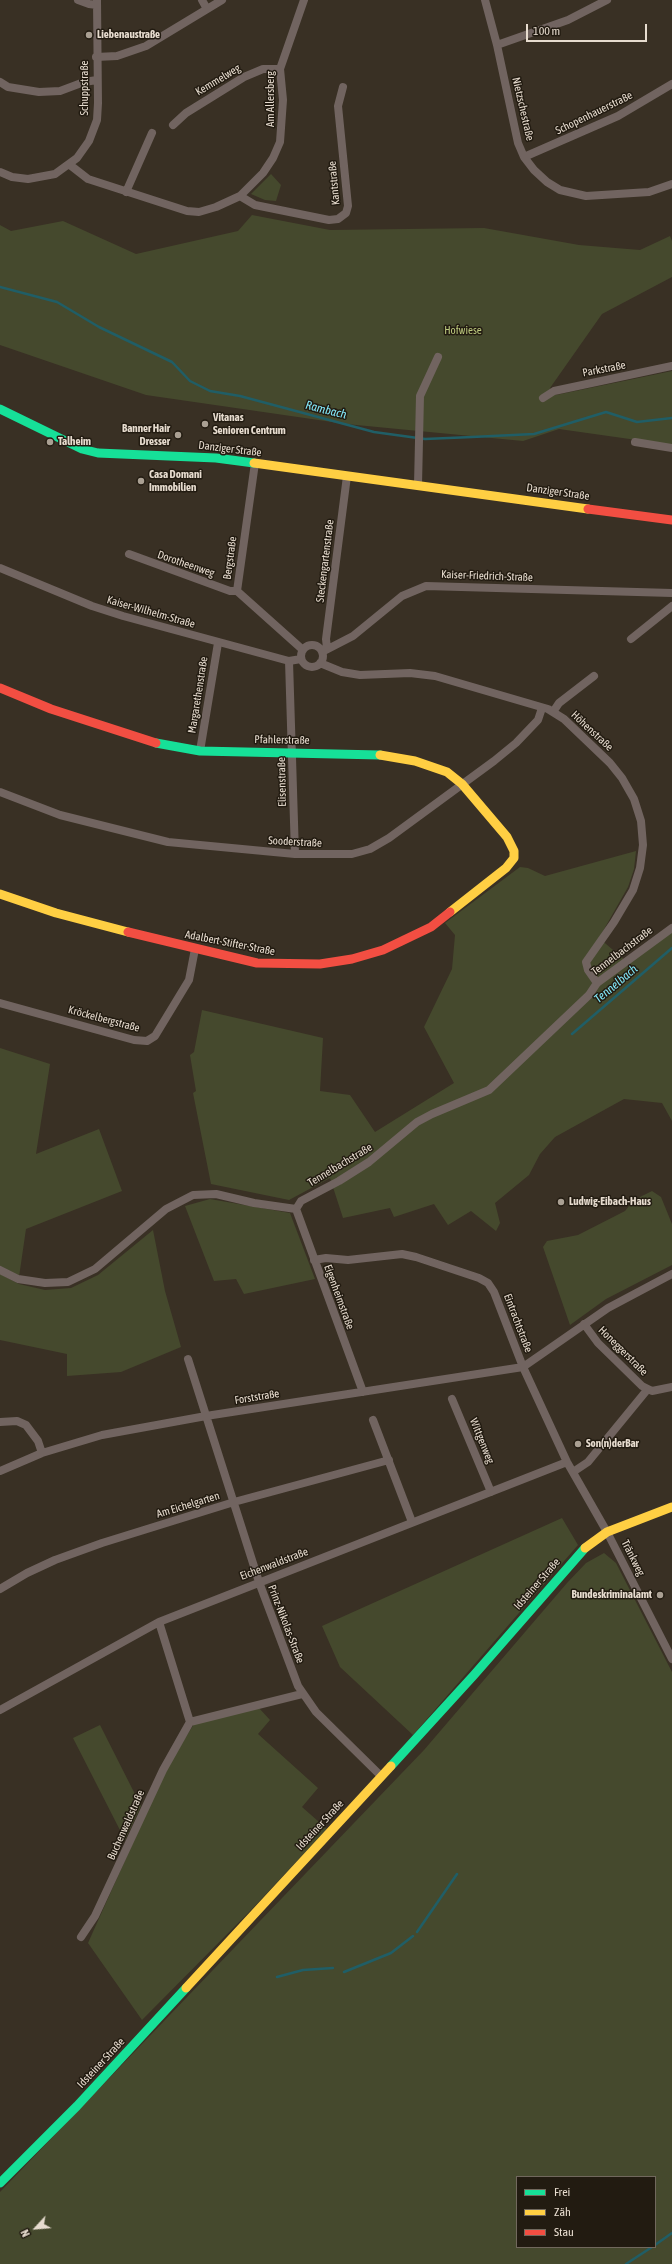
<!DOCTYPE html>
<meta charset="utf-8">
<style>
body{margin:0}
#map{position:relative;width:672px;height:2264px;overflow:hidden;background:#393024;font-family:"Asap Condensed",sans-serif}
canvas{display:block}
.legend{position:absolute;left:516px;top:2176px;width:140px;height:72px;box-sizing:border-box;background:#221b11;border:1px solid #71685d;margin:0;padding:5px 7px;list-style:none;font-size:12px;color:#e7dccf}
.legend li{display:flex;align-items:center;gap:8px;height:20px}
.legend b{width:20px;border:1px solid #71685d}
.north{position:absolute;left:16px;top:2208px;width:40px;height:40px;-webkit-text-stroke:3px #221b11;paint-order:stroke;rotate:244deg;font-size:11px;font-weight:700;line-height:16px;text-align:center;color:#e7dccf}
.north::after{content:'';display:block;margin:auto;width:14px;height:18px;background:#e7dccf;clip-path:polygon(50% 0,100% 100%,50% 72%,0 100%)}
.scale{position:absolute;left:526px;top:24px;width:121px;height:18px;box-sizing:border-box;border:2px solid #e7dccf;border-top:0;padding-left:5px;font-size:12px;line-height:14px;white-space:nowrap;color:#e7dccf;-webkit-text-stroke:3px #221b11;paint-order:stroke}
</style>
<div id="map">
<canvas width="672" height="2264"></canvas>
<ul class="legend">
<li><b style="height:5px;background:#16e098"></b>Frei</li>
<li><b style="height:5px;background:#ffcf43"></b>Zäh</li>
<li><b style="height:5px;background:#f24e42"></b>Stau</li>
</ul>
<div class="north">N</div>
<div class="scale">100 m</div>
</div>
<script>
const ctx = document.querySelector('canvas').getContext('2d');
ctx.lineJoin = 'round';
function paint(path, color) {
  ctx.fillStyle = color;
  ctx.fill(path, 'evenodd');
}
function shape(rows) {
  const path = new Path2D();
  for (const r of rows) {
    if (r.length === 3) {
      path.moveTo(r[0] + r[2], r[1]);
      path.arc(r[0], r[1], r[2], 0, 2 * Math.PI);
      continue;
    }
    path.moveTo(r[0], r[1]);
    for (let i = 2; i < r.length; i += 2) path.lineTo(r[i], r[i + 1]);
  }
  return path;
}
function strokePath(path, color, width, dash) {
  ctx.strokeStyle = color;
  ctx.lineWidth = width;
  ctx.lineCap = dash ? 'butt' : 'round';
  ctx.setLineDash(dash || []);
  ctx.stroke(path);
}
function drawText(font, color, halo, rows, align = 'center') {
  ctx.font = font + ' "Asap Condensed",sans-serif';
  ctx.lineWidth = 3;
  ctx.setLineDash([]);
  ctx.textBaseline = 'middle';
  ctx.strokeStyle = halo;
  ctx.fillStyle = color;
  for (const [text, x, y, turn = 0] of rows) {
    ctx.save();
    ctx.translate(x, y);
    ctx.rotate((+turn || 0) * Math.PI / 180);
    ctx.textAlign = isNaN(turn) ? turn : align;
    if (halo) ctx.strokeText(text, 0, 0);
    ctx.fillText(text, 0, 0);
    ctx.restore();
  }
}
const green = shape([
 [271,174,281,185,276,201,265,200,251,194],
 [252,215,330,230,484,228,579,245,640,250,670,236,672,241,672,277,602,314,550,388,556,395,672,371,672,445,559,429,523,441,346,424,146,395,0,345,0,225,11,231,63,221,136,254,238,231],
 [636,851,634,869,628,887,599,938,626,961,672,928,672,1121,662,1103,624,1099,555,1137,540,1154,529,1175,495,1203,500,1223,496,1231,471,1211,448,1225,434,1204,394,1217,390,1208,343,1218,330,1178,289,1200,211,1184,193,1093,196,1091,190,1055,194,1052,202,1010,323,1038,320,1091,350,1095,375,1132,454,1083,424,1027,452,969,455,935,445,923,520,867,528,868,545,876],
 [0,1048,50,1064,36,1154,99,1129,122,1191,26,1229,19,1277,0,1268],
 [652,1191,661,1197,672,1224,672,1265,606,1299,570,1325,543,1247,547,1241,578,1235,625,1211,634,1200],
 [210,1199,290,1213,315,1279,244,1294,236,1279,214,1281,185,1206],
 [153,1230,165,1291,181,1347,121,1372,67,1376,67,1354,0,1340,0,1274,19,1284,45,1290,71,1288,98,1275],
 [562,1518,578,1545,413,1735,340,1667,322,1626],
 [604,1553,616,1563,672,1672,672,2264,0,2264,0,2192,424,1750,567,1583,586,1563],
 [517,2177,655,2177,655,2247,517,2247],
 [259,1708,270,1720,258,1734,318,1788,302,1807,327,1829,252,1909,142,2020,88,1943,166,1769,194,1724],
 [100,1725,141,1806,125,1840,73,1738]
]);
const stream = shape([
 [0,287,57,302,99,327,172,362,190,381,210,391,240,396,374,432,425,439,472,437,534,434,606,412,637,422,672,418],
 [572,1034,672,948],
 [417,1932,457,1874],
 [344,1972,391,1953,413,1936],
 [277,1977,303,1970,333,1968],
 [655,2245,672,2233],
 [626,2264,652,2247]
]);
const street = shape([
 [78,0,89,4,97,5],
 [202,0,207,9],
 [485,0,497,45,518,143,524,157,534,170,547,182,560,190,586,196,649,192,672,184],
 [497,45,568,20,607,0],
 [96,57,117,56,146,46,222,0],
 [0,82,8,87,39,92,60,91,84,82,97,80],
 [173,125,186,113,244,77,263,69,280,69],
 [524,157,618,116,672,84],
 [70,165,88,179,187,211,199,212,216,207,240,196,263,173,273,158,280,142,283,100,280,69,304,0],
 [0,172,12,177,28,179,55,174,77,158,89,141,97,120,98,103,97,0],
 [126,192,152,133],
 [240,196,255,205,329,220,338,219,346,213,348,206,338,106,343,87],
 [543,398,554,391,672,366],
 [635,442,672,448],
 [255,463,237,591,303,650],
 [418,485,420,396,438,357],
 [129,554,230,591,237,591],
 [0,568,92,606,123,616,289,661,301,659],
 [631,639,672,606],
 [312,656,11],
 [327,648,326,639,347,476],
 [322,652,353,636,402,596,426,586,672,593],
 [289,661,295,854],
 [320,663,342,672,360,675,410,673,435,676,548,709,564,719,610,763,622,778,634,799,641,821,643,845,640,868,633,890,614,922,586,962,588,970,597,983],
 [553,712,559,703,594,676],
 [200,751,218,643],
 [0,792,60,815,168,842,295,854,352,854,370,849,389,838,494,761,516,743,538,720,542,708],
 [0,1003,134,1040,147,1041,155,1036,189,980,195,949],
 [296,1209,301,1201,339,1181,369,1162,417,1122,432,1114,489,1090,589,995,597,983,672,928],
 [296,1209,363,1392],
 [314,1260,326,1258,348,1260,402,1254,416,1257,479,1278,488,1283,494,1292,523,1367,567,1462,607,1532,672,1659],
 [0,1270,18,1279,45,1283,68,1282,95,1269,166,1209,193,1195,216,1194,254,1203,296,1209],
 [584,1324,598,1343,642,1386,652,1391,672,1387],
 [188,1359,259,1582,298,1686,316,1712,381,1776],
 [452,1399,491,1492],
 [373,1420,412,1522],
 [0,1422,17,1421,26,1425,38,1441,42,1453],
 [0,1471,42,1453,102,1435,206,1416,523,1367,608,1308,672,1274],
 [573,1472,588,1462,647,1390],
 [0,1589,27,1573,55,1560,102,1543,234,1502,389,1460],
 [0,1710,159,1622,567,1462],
 [190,1722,302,1694],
 [81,1937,95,1916,163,1770,190,1722,159,1622]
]);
const fast = shape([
 [0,409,82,449,98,453,216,458,254,463],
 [156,743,200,751,380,755],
 [391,1766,474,1675,585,1548],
 [0,2183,77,2106,186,1988]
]);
const slow = shape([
 [254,463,588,509],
 [380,755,415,761,447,772,462,784,507,837,514,851,514,858,506,868,450,912],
 [0,894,56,913,128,932],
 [585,1548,607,1532,672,1507],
 [186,1988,391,1766]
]);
const jam = shape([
 [588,509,672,520],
 [0,688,51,709,156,743],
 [128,932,257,963,320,964,352,959,383,950,431,927,450,912]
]);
const markers = [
 [89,35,4,"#aaa093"],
 [205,424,4,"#aaa093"],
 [178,435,4,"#aaa093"],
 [50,442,4,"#aaa093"],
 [141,481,4,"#aaa093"],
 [561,1202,4,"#aaa093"],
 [578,1444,4,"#aaa093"],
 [660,1595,4,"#aaa093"]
];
const poiNames = [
 ["Liebenaustraße",97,35],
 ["Vitanas",213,418],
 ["Senioren Centrum",213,431],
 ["Banner Hair",170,429,"right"],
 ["Dresser",170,442,"right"],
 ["Talheim",58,442],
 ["Casa Domani",149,475],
 ["Immobilien",149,488],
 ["Ludwig-Eibach-Haus",569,1202],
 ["Son(n)derBar",586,1444],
 ["Bundeskriminalamt",652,1595,"right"]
];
const streetNames = [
 ["Kemmelweg",218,80,-31],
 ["Schuppstraße",85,88,-90],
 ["Am Allersberg",271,99,-90],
 ["Nietzschestraße",523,109,77],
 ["Schopenhauerstraße",594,113,-26],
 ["Kantstraße",334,183,-95],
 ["Parkstraße",604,369,-11],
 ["Danziger Straße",230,449,7],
 ["Danziger Straße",558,492,8],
 ["Bergstraße",230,558,-82],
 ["Steckengartenstraße",325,561,-83],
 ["Dorotheenweg",186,564,19],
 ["Kaiser-Friedrich-Straße",487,576,2],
 ["Kaiser-Wilhelm-Straße",151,612,16],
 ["Margarethenstraße",198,695,-81],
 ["Höhenstraße",592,731,43],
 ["Pfahlerstraße",282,740,1],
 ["Elisenstraße",282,782,-91],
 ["Sooderstraße",295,842,3],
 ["Adalbert-Stifter-Straße",230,943,11],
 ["Tennelbachstraße",622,951,-37],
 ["Kröckelbergstraße",104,1019,15],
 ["Tennelbachstraße",340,1165,-31],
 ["Eigenheimstraße",339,1297,70],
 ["Eintrachtstraße",518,1323,69],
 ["Honeggerstraße",623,1351,45],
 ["Forststraße",257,1397,-9],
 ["Wittgenweg",482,1441,68],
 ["Am Eichelgarten",188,1505,-17],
 ["Tränkweg",633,1558,63],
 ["Eichenwaldstraße",274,1564,-21],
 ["Idsteiner Straße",537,1584,-49],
 ["Prinz-Nikolas-Straße",286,1624,69],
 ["Buchenwaldstraße",126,1825,-66],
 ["Idsteiner Straße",320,1825,-47],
 ["Idsteiner Straße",101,2063,-47]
];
const parkNames = [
 ["Hofwiese",463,331]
];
const waterNames = [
 ["Rambach",326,410,14],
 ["Tennelbach",616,984,-40]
];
paint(green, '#45492d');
strokePath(stream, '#205e66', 2.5);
strokePath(street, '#716460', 8);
strokePath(fast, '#16e098', 9);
strokePath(slow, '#ffcf43', 9);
strokePath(jam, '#f24e42', 9);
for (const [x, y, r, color] of markers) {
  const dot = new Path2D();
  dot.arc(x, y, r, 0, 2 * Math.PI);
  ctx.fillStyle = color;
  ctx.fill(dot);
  strokePath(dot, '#221b11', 1.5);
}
drawText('bold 11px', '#e7dccf', '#221b11', poiNames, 'left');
drawText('11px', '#e7dccf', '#221b11', streetNames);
drawText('11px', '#bcc97e', '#221b11', parkNames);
drawText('italic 12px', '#84eafb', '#221b11', waterNames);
</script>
